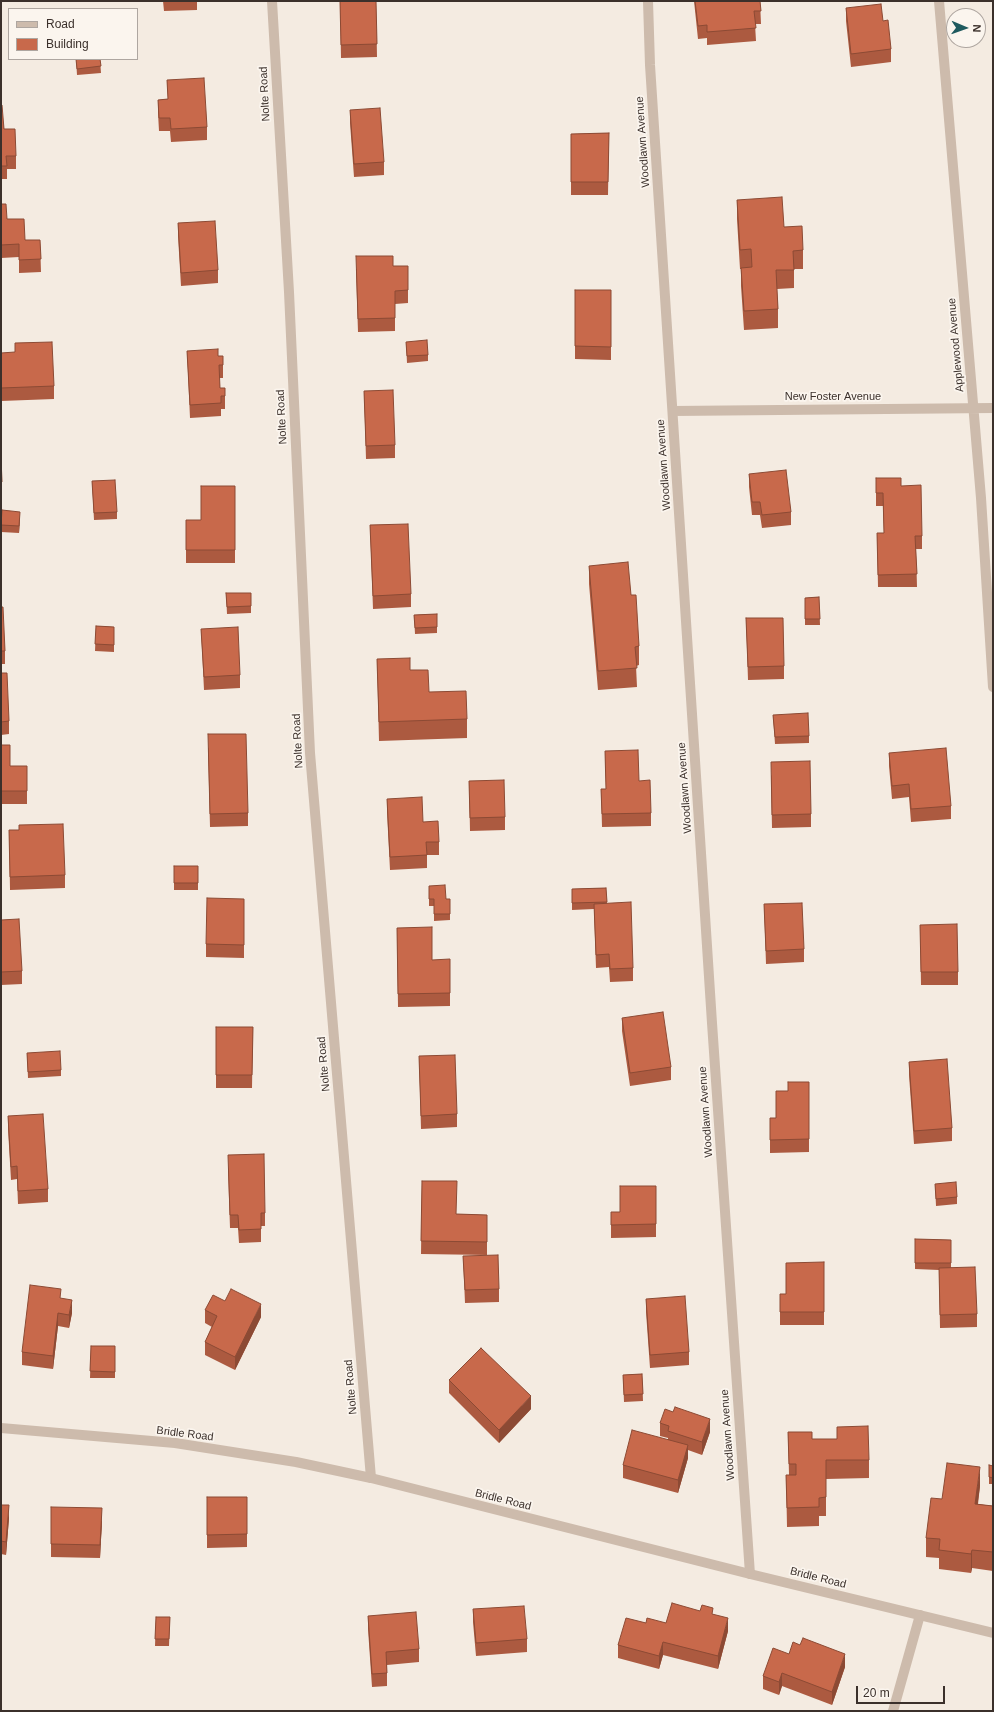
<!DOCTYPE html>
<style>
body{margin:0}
#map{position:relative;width:994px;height:1712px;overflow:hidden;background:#f4ebe1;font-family:Arial,sans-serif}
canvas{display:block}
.frame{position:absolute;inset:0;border:2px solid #3b302b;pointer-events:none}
.legend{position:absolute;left:8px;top:8px;width:130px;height:52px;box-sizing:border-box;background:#fbf5ee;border:1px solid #aea6a0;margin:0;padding:5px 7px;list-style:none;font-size:12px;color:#3b302b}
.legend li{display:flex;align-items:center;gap:8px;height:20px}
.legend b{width:20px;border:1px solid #aea6a0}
.north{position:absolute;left:946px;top:8px;width:40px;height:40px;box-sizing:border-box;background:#fbf5ee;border:1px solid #aea6a0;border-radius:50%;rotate:92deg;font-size:11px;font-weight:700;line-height:16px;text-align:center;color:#3b302b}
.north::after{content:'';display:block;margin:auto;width:14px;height:18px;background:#1f5a5e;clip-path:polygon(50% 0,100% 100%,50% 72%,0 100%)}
.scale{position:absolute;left:856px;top:1686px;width:89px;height:18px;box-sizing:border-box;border:2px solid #3b302b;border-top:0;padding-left:5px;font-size:12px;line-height:14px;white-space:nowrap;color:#3b302b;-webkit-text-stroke:3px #fbf5ee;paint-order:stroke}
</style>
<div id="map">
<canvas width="994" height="1712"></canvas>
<div class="frame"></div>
<ul class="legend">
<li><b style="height:5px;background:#cdbbac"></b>Road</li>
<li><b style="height:11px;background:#c8694b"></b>Building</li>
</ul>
<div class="north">N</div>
<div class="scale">20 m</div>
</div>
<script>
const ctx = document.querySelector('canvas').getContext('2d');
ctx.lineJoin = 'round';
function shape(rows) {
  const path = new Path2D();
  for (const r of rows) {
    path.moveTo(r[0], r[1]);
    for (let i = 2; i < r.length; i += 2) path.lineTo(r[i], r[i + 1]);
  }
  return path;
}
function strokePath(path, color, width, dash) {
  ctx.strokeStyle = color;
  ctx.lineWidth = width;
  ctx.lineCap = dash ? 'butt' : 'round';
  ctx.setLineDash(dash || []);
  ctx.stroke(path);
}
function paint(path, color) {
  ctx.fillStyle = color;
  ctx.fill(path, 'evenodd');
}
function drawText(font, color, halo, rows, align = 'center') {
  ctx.font = font + ' Arial,sans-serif';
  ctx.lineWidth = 3.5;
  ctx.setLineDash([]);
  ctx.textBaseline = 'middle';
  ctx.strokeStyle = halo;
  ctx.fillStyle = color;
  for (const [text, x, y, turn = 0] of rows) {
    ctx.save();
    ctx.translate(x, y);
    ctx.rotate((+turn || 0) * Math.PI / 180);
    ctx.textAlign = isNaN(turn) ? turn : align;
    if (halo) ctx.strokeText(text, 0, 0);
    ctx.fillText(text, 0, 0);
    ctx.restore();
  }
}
const minor = shape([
 [272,1,289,292,310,753,371,1478],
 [648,1,650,65,712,1023,750,1574],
 [939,1,981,498,993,687],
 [673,411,993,408],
 [893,1711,920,1615]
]);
const tertiary = shape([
 [1,1428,175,1443,296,1462,371,1478,750,1574,993,1633]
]);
const wall = shape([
 [163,1,197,1,197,10,164,11],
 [340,1,376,1,377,57,341,58],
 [694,1,760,1,761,24,755,24,756,41,707,45,707,38,698,39],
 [846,8,883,21,891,49,891,62,851,67,846,21],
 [76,59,100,59,101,73,77,75],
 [167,80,207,127,207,140,171,142,170,131,159,131,158,113,158,100,168,99],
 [1,105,4,129,16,156,16,169,7,169,7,179,1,179],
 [350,110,384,162,384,175,354,177,350,123],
 [609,133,608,195,571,195,571,134],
 [737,200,784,227,803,250,803,269,794,269,794,288,777,289,778,309,778,328,744,330,741,286,741,269,740,269,737,219],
 [1,204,7,219,25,240,40,240,41,272,19,273,19,257,1,258],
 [178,223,218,270,218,283,181,286,178,236],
 [393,266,408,290,408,303,395,304,395,331,358,332,356,269],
 [575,290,611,290,611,360,575,359],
 [406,342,428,355,428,361,407,363],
 [187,351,218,356,223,356,223,378,219,378,220,388,225,388,225,409,221,409,221,416,190,418],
 [1,353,54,386,54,399,1,401],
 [364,391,395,445,395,458,366,459],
 [1,457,2,482,2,495,1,495],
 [749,474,791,512,791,525,762,528,760,515,752,515,749,487],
 [876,478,901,486,922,536,922,549,916,549,917,587,878,587,877,533,884,533,883,506,876,506],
 [92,481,117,512,117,519,94,520],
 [235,486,235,563,186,563,186,520,201,520],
 [1,517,20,518,19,533,1,532],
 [370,525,411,594,411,607,373,609],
 [589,566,631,595,639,646,639,665,636,666,637,687,598,690,589,584],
 [226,593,251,593,251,613,227,614],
 [819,597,820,625,805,625,805,598],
 [1,607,5,651,5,664,1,664],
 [437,614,437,633,415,634,414,615],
 [746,618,784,666,784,679,748,680],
 [96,626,114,627,114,652,95,651],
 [201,629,240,675,240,688,204,690],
 [377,659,410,670,429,692,467,719,467,738,379,741],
 [1,673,9,721,9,734,1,735],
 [773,715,809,736,809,743,775,744],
 [1,745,10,766,27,766,27,804,1,804],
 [208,747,248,813,248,826,210,827],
 [605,751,639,781,651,813,651,826,602,827,601,789,606,789],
 [889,753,951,806,951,819,911,822,909,797,892,799,889,766],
 [771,775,811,814,811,827,772,828],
 [469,781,505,817,505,830,470,831],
 [387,799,423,822,439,842,439,855,427,855,427,868,390,870,387,812],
 [9,830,19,830,65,875,65,888,10,890],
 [174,866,198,866,198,890,174,890],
 [429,886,446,899,450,899,450,920,434,921,434,906,429,906],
 [606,888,607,903,633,968,633,981,610,982,609,967,596,968,594,909,572,910,572,889],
 [244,899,244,958,206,957,206,944],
 [764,904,804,949,804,962,766,964],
 [1,920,22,971,22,984,1,985],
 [920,925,958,972,958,985,921,985],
 [397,928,432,960,450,993,450,1006,398,1007],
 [622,1018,671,1067,671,1080,630,1086,622,1031],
 [216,1027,253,1027,252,1088,216,1088],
 [27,1053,61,1070,61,1076,28,1078],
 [419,1056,457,1114,457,1127,421,1129],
 [909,1062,952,1128,952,1141,914,1144,909,1075],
 [809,1082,809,1152,770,1153,770,1118,776,1118,788,1091],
 [8,1116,48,1189,48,1202,18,1204,17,1179,11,1180,8,1129],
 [228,1168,265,1213,265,1226,261,1226,261,1242,239,1243,238,1228,230,1228],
 [422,1181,456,1214,487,1215,487,1255,421,1254],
 [935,1184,957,1197,957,1204,936,1206],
 [656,1186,656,1237,611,1238,611,1212,620,1212],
 [915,1239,951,1240,951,1267,977,1314,977,1327,940,1328,939,1270,915,1269],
 [463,1256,499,1289,499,1302,465,1303],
 [824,1262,824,1325,780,1325,780,1294,786,1294],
 [61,1299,72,1313,69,1328,58,1326,53,1369,22,1365,22,1352],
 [646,1299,689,1352,689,1365,650,1368,646,1312],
 [205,1310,261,1317,235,1370,205,1355,205,1342,212,1327,205,1323],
 [91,1346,115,1346,115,1378,90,1378],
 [642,1374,643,1401,624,1402,623,1375],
 [449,1380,531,1409,499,1443,449,1393],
 [660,1423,710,1432,702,1455,688,1450,688,1458,678,1493,623,1478,623,1465,668,1440,668,1438,660,1436],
 [788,1432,812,1439,837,1439,869,1460,869,1478,826,1479,826,1516,819,1516,819,1526,787,1527,786,1475,789,1475],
 [993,1466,993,1484,989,1484,989,1477],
 [980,1486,978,1504,993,1506,993,1571,972,1568,971,1573,939,1569,939,1558,926,1557,926,1538,942,1499],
 [207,1497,247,1497,247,1547,207,1548],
 [1,1505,9,1518,6,1555,1,1554],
 [102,1521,100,1558,51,1557,51,1544],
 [473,1609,527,1639,527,1652,476,1656,473,1622],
 [713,1615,728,1631,718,1669,663,1655,659,1669,618,1658,618,1645,646,1623,666,1623],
 [368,1616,419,1649,419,1662,387,1665,387,1686,372,1687,368,1629],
 [156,1617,170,1617,169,1646,155,1646],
 [789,1654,845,1667,832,1705,782,1686,779,1695,763,1689,763,1676]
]);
const shadedWall = shape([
 [20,512,20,518,19,533,19,526],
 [72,1300,72,1313,69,1328,69,1315],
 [261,1304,261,1317,235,1370,235,1357],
 [58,1313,58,1326,53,1369,53,1356],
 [531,1396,531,1409,499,1443,499,1430],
 [710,1419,710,1432,702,1455,702,1442],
 [688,1445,688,1458,678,1493,678,1480],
 [980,1467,980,1486,975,1523,975,1504],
 [9,1505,9,1518,6,1555,6,1542],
 [102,1508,102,1521,100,1558,100,1545],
 [972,1550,972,1568,971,1573,971,1554],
 [728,1618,728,1631,718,1669,718,1656],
 [663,1642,663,1655,659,1669,659,1656],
 [845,1654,845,1667,832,1705,832,1692],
 [782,1673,782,1686,779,1695,779,1682]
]);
const building = shape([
 [340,1,376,1,377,44,341,45,340,1],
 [695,1,760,1,761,11,754,11,756,28,707,32,707,25,698,26,695,1],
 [881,4,883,21,888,20,891,49,851,54,846,8,881,4],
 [76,59,100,59,101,66,77,69,76,59],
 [204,78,207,127,171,129,170,118,159,118,158,100,168,99,167,80,204,78],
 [1,105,2,105,4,129,15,129,16,156,6,156,7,166,1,166,1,105],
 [380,108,384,162,354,164,350,110,380,108],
 [609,133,608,182,571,182,571,134,609,133],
 [782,197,784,227,802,226,803,250,793,251,794,270,776,270,778,309,744,311,741,268,752,267,751,249,740,250,737,200,782,197],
 [1,204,6,204,7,219,24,219,25,240,40,240,41,259,19,260,19,244,1,245,1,204],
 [215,221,218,270,181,273,178,223,215,221],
 [356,256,393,256,393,266,408,266,408,290,395,291,395,318,358,319,356,256],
 [575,290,611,290,611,347,575,346,575,290],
 [427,340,428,355,407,356,406,342,427,340],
 [52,342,54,386,1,388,1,353,15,352,15,343,52,342],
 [218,349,218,356,223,356,223,365,219,365,220,388,225,388,225,396,221,396,221,403,190,405,187,351,218,349],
 [393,390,395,445,366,446,364,391,393,390],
 [1,457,2,482,1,482,1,457],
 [786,470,791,512,762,515,760,502,752,502,749,474,786,470],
 [876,478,901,478,901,486,921,485,922,536,915,536,917,574,878,575,877,533,884,533,883,493,876,493,876,478],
 [115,480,117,512,94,513,92,481,115,480],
 [201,486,235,486,235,550,186,550,186,520,201,520,201,486],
 [2,510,20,512,19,526,1,525,2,510],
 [408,524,411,594,373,596,370,525,408,524],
 [628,562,631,595,636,595,639,646,635,647,637,668,598,671,589,566,628,562],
 [226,593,251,593,251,606,227,607,226,593],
 [819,597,820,619,805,619,805,598,819,597],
 [1,607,3,607,5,651,1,651,1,607],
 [437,614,437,627,415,628,414,615,437,614],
 [746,618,783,618,784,666,748,667,746,618],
 [96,626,114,627,114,645,95,644,96,626],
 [238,627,240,675,204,677,201,629,238,627],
 [410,658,410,670,428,670,429,692,466,691,467,719,379,722,377,659,410,658],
 [1,673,7,673,9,721,1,722,1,673],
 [808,713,809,736,775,737,773,715,808,713],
 [208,734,246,734,248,813,210,814,208,734],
 [1,745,10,745,10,766,27,766,27,791,1,791,1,745],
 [946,748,951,806,911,809,909,784,892,786,889,753,946,748],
 [638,750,639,781,650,780,651,813,602,814,601,789,606,789,605,751,638,750],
 [810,761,811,814,772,815,771,762,810,761],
 [504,780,505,817,470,818,469,781,504,780],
 [422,797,423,822,438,821,439,842,426,842,427,855,390,857,387,799,422,797],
 [63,824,65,875,10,877,9,830,19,830,19,825,63,824],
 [174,866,198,866,198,883,174,883,174,866],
 [445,885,446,899,450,899,450,914,434,914,434,899,429,899,429,886,445,885],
 [606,888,607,902,572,903,572,889,606,888],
 [207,898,244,899,244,945,206,944,207,898],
 [631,902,633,968,610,969,609,954,596,955,594,904,631,902],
 [802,903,804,949,766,951,764,904,802,903],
 [19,919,22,971,1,972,1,920,19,919],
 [957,924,958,972,921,972,920,925,957,924],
 [432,927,432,960,450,959,450,993,398,994,397,928,432,927],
 [663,1012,671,1067,630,1073,622,1018,663,1012],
 [216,1027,253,1027,252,1075,216,1075,216,1027],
 [60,1051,61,1070,28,1072,27,1053,60,1051],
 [455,1055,457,1114,421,1116,419,1056,455,1055],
 [947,1059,952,1128,914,1131,909,1062,947,1059],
 [788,1082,809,1082,809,1139,770,1140,770,1118,776,1118,776,1091,788,1091,788,1082],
 [43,1114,48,1189,18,1191,17,1166,11,1167,8,1116,43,1114],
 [264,1154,265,1213,261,1213,261,1229,239,1230,238,1215,230,1215,228,1155,264,1154],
 [422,1181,457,1181,456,1214,487,1215,487,1242,421,1241,422,1181],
 [956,1182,957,1197,936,1199,935,1184,956,1182],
 [620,1186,656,1186,656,1224,611,1225,611,1212,620,1212,620,1186],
 [915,1239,951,1240,951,1263,915,1263,915,1239],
 [498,1255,499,1289,465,1290,463,1256,498,1255],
 [824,1262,824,1312,780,1312,780,1294,786,1294,786,1263,824,1262],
 [975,1267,977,1314,940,1315,939,1268,975,1267],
 [30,1285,61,1289,60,1298,72,1300,69,1315,58,1313,53,1356,22,1352,30,1285],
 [231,1289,261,1304,235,1357,205,1342,217,1316,205,1310,213,1295,225,1301,231,1289],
 [685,1296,689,1352,650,1355,646,1299,685,1296],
 [91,1346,115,1346,115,1372,90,1371,91,1346],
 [481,1348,531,1396,499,1430,449,1380,481,1348],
 [642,1374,643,1394,624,1395,623,1375,642,1374],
 [675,1407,710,1419,702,1442,668,1431,669,1426,660,1423,665,1409,673,1412,675,1407],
 [868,1426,869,1460,826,1460,826,1497,819,1498,819,1507,787,1508,786,1475,796,1475,796,1464,789,1464,788,1432,812,1432,812,1439,837,1439,837,1427,868,1426],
 [632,1430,688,1445,678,1480,623,1465,632,1430],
 [947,1463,980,1467,975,1504,993,1506,993,1552,972,1550,971,1554,939,1550,940,1539,926,1538,931,1498,942,1499,947,1463],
 [989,1465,993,1466,993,1478,989,1477,989,1465],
 [207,1497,247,1497,247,1534,207,1535,207,1497],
 [1,1505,9,1505,6,1542,1,1541,1,1505],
 [51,1507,102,1508,100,1545,51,1544,51,1507],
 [672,1603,700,1611,702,1605,713,1608,712,1614,728,1618,718,1656,663,1642,659,1656,618,1645,626,1618,646,1623,647,1618,666,1623,672,1603],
 [524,1606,527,1639,476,1643,473,1609,524,1606],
 [416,1612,419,1649,386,1652,387,1673,372,1674,368,1616,416,1612],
 [156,1617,170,1617,169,1639,155,1639,156,1617],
 [803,1638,845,1654,832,1692,782,1673,779,1682,763,1676,773,1648,789,1654,793,1642,800,1645,803,1638]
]);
const streetNames = [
 ["Nolte Road",265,94,-93],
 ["Woodlawn Avenue",643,142,-94],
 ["Applewood Avenue",956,345,-95],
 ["New Foster Avenue",833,397],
 ["Nolte Road",282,417,-93],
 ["Woodlawn Avenue",664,465,-94],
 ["Nolte Road",298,741,-93],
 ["Woodlawn Avenue",685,788,-94],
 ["Nolte Road",324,1064,-95],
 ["Woodlawn Avenue",706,1112,-94],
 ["Nolte Road",351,1387,-95],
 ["Bridle Road",185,1434,7],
 ["Woodlawn Avenue",728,1435,-94],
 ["Bridle Road",503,1500,14],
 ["Bridle Road",818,1578,14]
];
strokePath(minor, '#cdbbac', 10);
strokePath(tertiary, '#cdbbac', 10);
paint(wall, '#ac5a40');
paint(shadedWall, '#8c4a34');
paint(building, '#c8694b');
strokePath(building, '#8c4a34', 1);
drawText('11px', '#3b302b', '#fbf5ee', streetNames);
</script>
